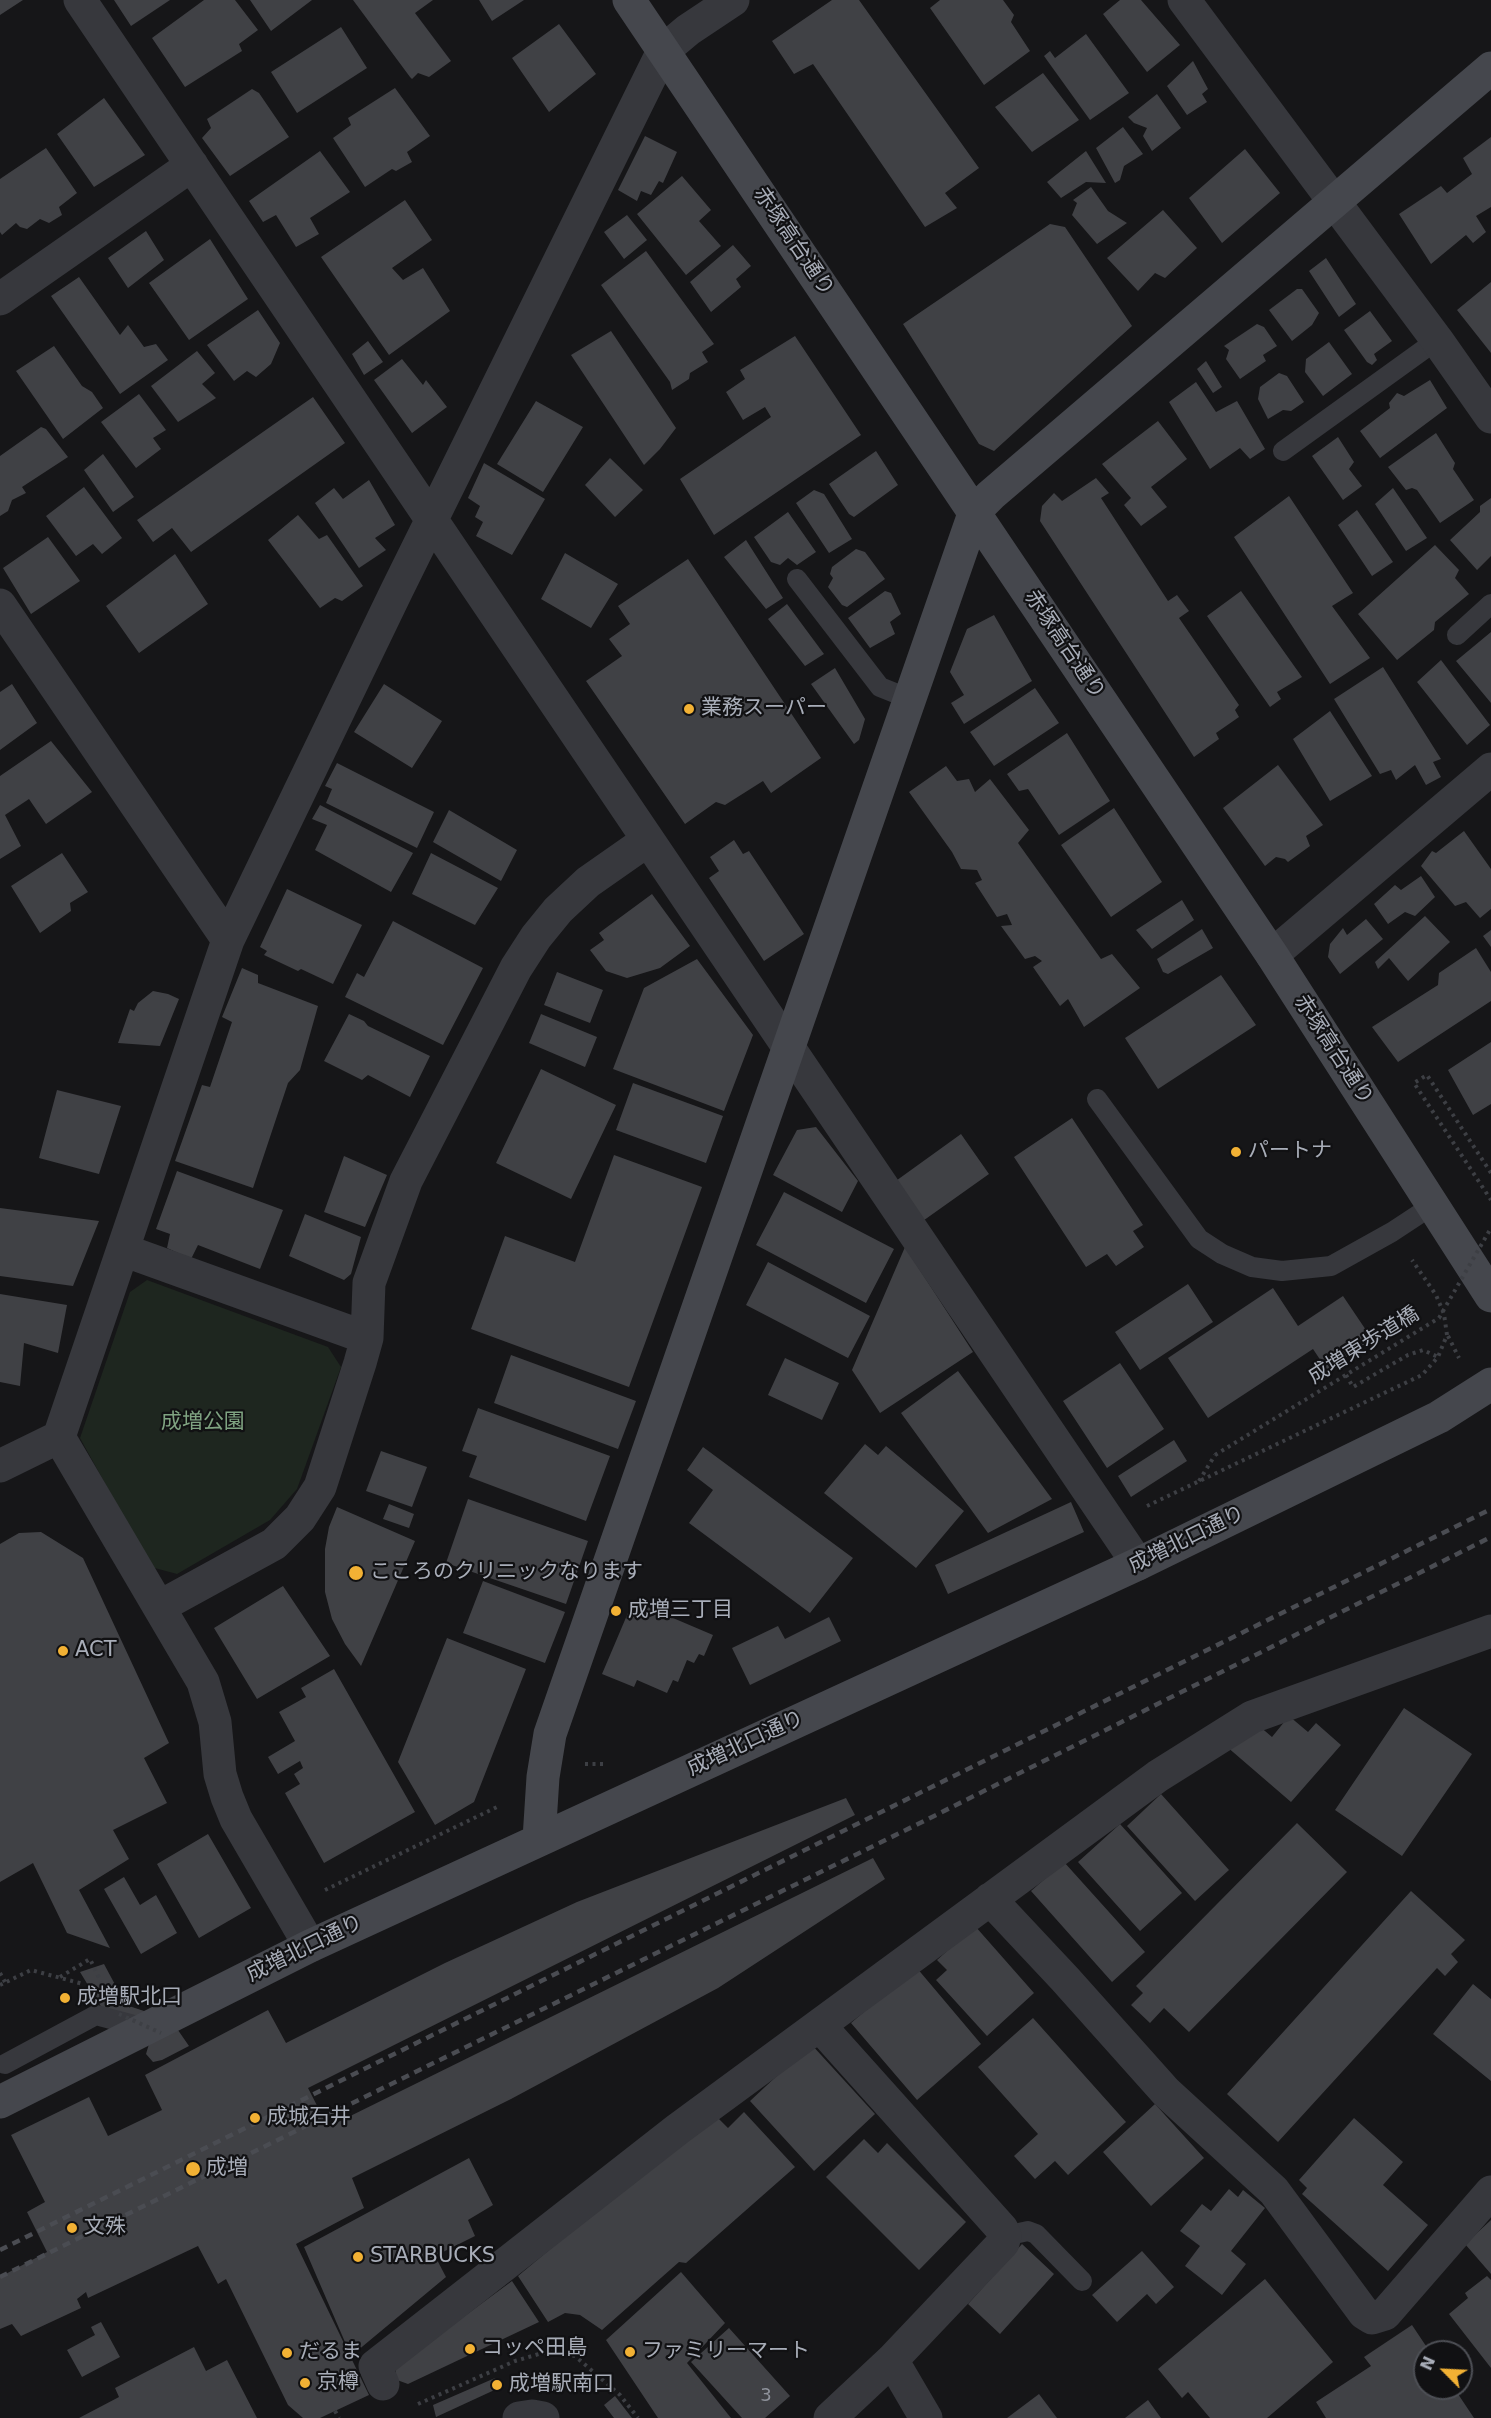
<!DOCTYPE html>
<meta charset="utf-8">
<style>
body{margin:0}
#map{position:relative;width:1491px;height:2418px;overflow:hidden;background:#161618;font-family:"DejaVu Sans",sans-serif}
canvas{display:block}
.north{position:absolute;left:1413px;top:2340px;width:60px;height:60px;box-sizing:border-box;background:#111113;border:2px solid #4d4f55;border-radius:50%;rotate:294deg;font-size:16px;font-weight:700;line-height:24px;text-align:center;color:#a8adb8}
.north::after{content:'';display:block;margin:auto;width:21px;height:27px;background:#f2b134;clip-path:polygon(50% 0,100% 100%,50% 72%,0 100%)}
</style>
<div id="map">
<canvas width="1491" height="2418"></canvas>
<div class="north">N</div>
</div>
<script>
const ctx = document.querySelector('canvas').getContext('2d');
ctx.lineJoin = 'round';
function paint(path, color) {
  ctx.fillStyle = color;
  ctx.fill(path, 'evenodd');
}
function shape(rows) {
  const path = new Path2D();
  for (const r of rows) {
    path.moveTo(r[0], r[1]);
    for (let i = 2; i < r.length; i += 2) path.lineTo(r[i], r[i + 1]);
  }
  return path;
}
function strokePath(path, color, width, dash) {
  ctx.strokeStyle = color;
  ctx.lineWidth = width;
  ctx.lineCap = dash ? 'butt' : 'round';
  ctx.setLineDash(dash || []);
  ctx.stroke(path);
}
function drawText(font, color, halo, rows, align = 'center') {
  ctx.font = font + ' "DejaVu Sans","Noto Sans JP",sans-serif';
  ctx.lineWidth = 4.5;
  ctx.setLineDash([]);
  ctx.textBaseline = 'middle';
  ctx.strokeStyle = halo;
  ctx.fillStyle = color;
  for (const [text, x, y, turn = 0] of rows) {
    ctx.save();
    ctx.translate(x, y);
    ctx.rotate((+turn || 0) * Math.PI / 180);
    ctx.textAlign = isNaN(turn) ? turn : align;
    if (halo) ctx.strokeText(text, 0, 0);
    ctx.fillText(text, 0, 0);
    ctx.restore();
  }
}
const green = shape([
 [147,1280,328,1347,341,1367,297,1489,270,1520,177,1574,151,1567,80,1438,130,1292]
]);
const building = shape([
 [0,0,23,0,0,15],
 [114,0,170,0,131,26],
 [204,0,235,0,258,30,239,44,242,51,185,87,152,38],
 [250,0,312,0,271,31],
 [353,0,433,0,415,13,451,61,429,77,418,73,412,79,410,77],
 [479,0,524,0,492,21],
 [832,0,859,0,979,168,945,193,957,208,925,227,813,64,794,74,772,41],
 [940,0,1003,0,1014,15,1011,22,1030,51,984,85,930,8],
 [1120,0,1141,0,1180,45,1147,72,1103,14],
 [559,24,596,74,549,112,512,58],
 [341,27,367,68,297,113,271,72],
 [1086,34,1129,93,1090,120,1044,56,1050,51,1055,58],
 [1193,61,1208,89,1202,94,1207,102,1187,115,1167,86],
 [1043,73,1079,120,1032,152,995,107],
 [395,88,430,136,407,152,412,162,396,171,392,169,365,187,333,138,351,125,348,118],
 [252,89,259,93,289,137,230,176,202,138,211,128,207,119],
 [1157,94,1181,128,1152,151,1143,136,1147,128,1134,123,1128,117],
 [104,98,145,155,94,187,57,134],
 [1123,127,1143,154,1124,166,1120,180,1115,183,1096,148],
 [645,136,677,152,663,183,659,181,651,195,641,191,637,201,618,190],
 [1491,137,1491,207,1476,216,1486,232,1473,243,1466,235,1431,264,1399,214,1441,186,1447,193,1472,174,1463,158],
 [46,148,77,193,59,207,62,215,49,223,40,219,27,229,20,227,16,223,2,235,0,232,0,179],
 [1245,149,1280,193,1222,243,1189,198],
 [320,151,350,192,310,218,319,234,296,247,276,215,263,222,249,201],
 [1086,151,1106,183,1086,182,1061,198,1047,182],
 [682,176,711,210,699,221,721,246,686,275,637,214],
 [1091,187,1108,211,1127,223,1097,244,1072,215,1077,203,1073,200],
 [405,200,432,240,392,268,403,280,423,268,450,311,389,355,321,257],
 [1163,210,1197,248,1165,278,1155,273,1138,291,1107,258],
 [627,215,647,240,624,259,604,232],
 [1050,224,1065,227,1132,326,994,451,979,444,903,324],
 [146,231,164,260,128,288,108,258],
 [210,239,248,299,189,340,149,283],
 [733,245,751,266,736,279,741,287,711,312,690,282],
 [646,251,714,344,702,352,708,362,690,373,689,379,672,390,670,382,601,285],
 [1326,258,1356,304,1339,317,1309,271],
 [79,277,120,335,128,325,144,347,156,344,168,360,120,394,51,296],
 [1491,282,1491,353,1457,310],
 [1297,289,1302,289,1319,313,1312,325,1292,341,1269,310],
 [258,310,280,343,271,364,256,377,247,371,234,381,207,345],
 [1370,311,1392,341,1374,354,1377,360,1372,365,1367,362,1344,330],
 [1257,324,1264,327,1277,346,1263,355,1266,361,1240,379,1226,359,1229,350,1224,346],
 [611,331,676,428,660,449,644,465,571,355],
 [795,336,861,435,714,535,680,479,771,417,765,407,743,420,726,392,745,379,740,370],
 [368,341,383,362,364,375,352,354],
 [1329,342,1352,374,1323,396,1305,372,1306,359],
 [54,346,82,386,92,392,103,408,63,439,16,371],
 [197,351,215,373,202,384,216,398,178,422,151,386],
 [402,359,423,385,426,380,447,407,412,433,374,380],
 [1206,361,1222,387,1213,393,1197,369],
 [1279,373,1287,376,1304,402,1291,411,1283,410,1268,419,1258,399,1260,387],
 [1430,380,1447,408,1380,458,1360,431,1390,408,1389,403,1397,393,1404,396],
 [1196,382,1216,412,1237,401,1265,449,1250,459,1240,448,1210,469,1169,402],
 [139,394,166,430,153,438,161,449,136,468,101,422],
 [313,397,345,443,191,552,172,528,153,542,137,520],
 [536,401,583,427,543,492,497,464],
 [1158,421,1187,459,1151,487,1167,507,1141,526,1124,505,1131,498,1102,464],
 [41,427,46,429,68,457,22,487,26,493,12,500,8,511,0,516,0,456],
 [1436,433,1455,463,1453,469,1474,500,1440,523,1417,490,1412,488,1406,490,1388,467],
 [1338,437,1354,462,1349,469,1362,486,1343,500,1312,456],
 [876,451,898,485,854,517,849,514,829,484],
 [103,454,134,497,113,512,84,470],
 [610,458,643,490,615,517,585,485],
 [484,463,545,499,512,555,476,536,483,522,475,517,480,506,468,498],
 [1096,478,1109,493,1101,498,1168,601,1177,595,1189,611,1179,618,1239,705,1235,710,1239,717,1216,733,1219,739,1194,757,1040,521,1042,506,1054,493,1062,501],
 [369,480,395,525,375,538,386,550,359,568,315,503,334,488,343,499],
 [84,487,122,538,102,554,93,544,76,556,46,516],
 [1393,488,1427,538,1406,551,1375,504],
 [814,490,824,494,852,539,829,553,796,503],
 [1289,496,1353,593,1332,606,1370,658,1330,684,1234,537],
 [1491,498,1491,556,1477,570,1450,540,1480,512,1480,506],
 [1357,510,1393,562,1372,576,1338,525],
 [788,512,816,552,797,565,788,558,780,565,771,562,754,537],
 [298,515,319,539,327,535,363,586,342,601,335,598,320,608,268,540],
 [48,537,80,581,31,614,3,568],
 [746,540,783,598,766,609,724,557],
 [1435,545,1459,570,1455,578,1469,594,1435,622,1434,630,1397,660,1358,614],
 [856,549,865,552,885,579,847,607,842,605,828,587,833,578,830,574,832,567],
 [565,553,618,584,591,628,541,599],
 [175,554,208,604,139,653,106,606],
 [688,559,821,758,771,793,763,781,725,805,716,802,685,824,586,681,622,656,609,639,630,624,618,606],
 [885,591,891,593,901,614,890,622,895,634,870,648,848,618],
 [1241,591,1302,677,1277,692,1281,699,1270,707,1207,616],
 [787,604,824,654,805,666,768,619],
 [994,615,1032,681,964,724,951,703,964,695,950,672,967,629],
 [1491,632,1491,703,1456,661],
 [1441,660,1490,725,1467,745,1417,682],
 [1383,667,1441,759,1433,762,1441,777,1426,785,1415,765,1396,780,1391,770,1380,774,1334,699],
 [835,668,865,719,859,740,854,744,811,684],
 [12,684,37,723,0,750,0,692],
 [384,684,442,721,412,768,354,732],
 [1035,688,1059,723,994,766,970,732],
 [1330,711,1372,776,1330,801,1293,739],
 [1067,733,1110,801,1059,835,1028,789,1019,791,1007,774],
 [51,741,92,792,46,824,29,799,5,815,21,846,0,859,0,776],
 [337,763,434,812,417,848,326,803,332,789,325,786],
 [1278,765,1323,825,1306,836,1310,846,1288,862,1285,859,1276,857,1265,866,1223,808],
 [946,766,957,781,969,779,975,792,990,779,1029,830,1018,843,1101,959,1112,954,1140,988,1084,1027,1068,999,1060,1006,1033,967,1042,961,1035,956,1025,959,1001,926,1012,925,1007,914,997,917,975,883,982,880,977,870,961,869,952,852,909,792],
 [320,805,413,853,391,892,315,850,327,825,312,819],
 [1114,808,1162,882,1111,917,1061,845],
 [449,810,517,850,501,881,433,842],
 [1464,831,1491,869,1491,909,1480,918,1466,902,1455,906,1421,866,1432,851,1436,853],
 [734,840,743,854,749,851,804,934,764,961,709,878,719,871,710,857],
 [62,853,88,892,70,903,71,911,40,933,11,886],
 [431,853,498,888,475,925,412,894],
 [1421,876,1435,897,1415,916,1405,912,1388,924,1374,904,1395,885,1401,890],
 [287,889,362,925,333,984,301,969,298,971,264,955,267,951,260,947],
 [652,894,690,946,660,968,627,978,606,971,590,950,604,940,599,933],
 [1182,900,1194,920,1152,949,1136,930],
 [1425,916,1450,942,1408,981,1389,958,1378,969,1375,962],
 [1366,919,1383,939,1340,974,1328,957,1330,944,1343,928,1347,935],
 [393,921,483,968,443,1045,345,997,357,973,364,977],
 [1202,929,1213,948,1168,974,1163,972,1157,959],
 [1491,930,1491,947,1483,936],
 [1476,948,1491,972,1491,1001,1398,1062,1372,1027,1438,985,1439,973],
 [697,959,753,1035,724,1111,613,1069,644,988],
 [242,968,258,975,258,983,318,1006,300,1070,288,1083,253,1188,175,1161,202,1085,210,1087,232,1022,222,1017],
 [557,972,603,990,590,1023,544,1005],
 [1221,975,1256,1025,1158,1089,1125,1038],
 [153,991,168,994,179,999,160,1046,118,1043,130,1009,134,1011,138,1003],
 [349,1014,364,1021,368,1026,430,1056,410,1097,368,1075,362,1080,324,1061],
 [541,1014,597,1037,585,1067,529,1043],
 [1491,1042,1491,1104,1473,1115,1448,1070],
 [541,1069,616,1105,571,1199,496,1163],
 [633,1083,723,1116,706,1163,616,1130],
 [57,1090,121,1106,99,1174,39,1158],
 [1072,1118,1143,1225,1133,1231,1144,1247,1116,1266,1107,1254,1086,1267,1014,1157],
 [816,1127,858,1181,842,1212,773,1175,797,1130],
 [961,1134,989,1174,920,1223,893,1183],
 [614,1155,702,1187,629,1387,471,1329,505,1236,575,1262],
 [344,1156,387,1175,365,1227,324,1212],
 [177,1171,283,1210,260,1269,198,1245,191,1259,167,1248,170,1234,156,1229],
 [784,1192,894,1249,866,1303,756,1245],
 [0,1208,99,1221,73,1286,0,1276],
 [305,1214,361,1237,351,1274,344,1280,289,1256],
 [905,1247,973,1352,880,1413,852,1370],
 [768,1262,870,1316,848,1358,746,1305],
 [1188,1284,1213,1322,1140,1370,1115,1332],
 [1273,1288,1298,1326,1343,1296,1372,1339,1327,1370,1313,1349,1208,1418,1168,1358],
 [0,1294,67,1305,58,1353,24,1343,20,1386,0,1382],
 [511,1355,636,1401,618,1449,494,1403],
 [785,1358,839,1383,822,1420,768,1395],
 [1120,1363,1164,1429,1107,1468,1063,1401],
 [958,1371,1052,1499,988,1533,901,1413],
 [478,1408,610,1456,586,1521,469,1477,477,1456,462,1451],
 [1174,1440,1187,1461,1131,1497,1118,1476],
 [865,1444,878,1455,886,1446,964,1511,916,1568,824,1493],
 [703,1447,853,1558,810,1613,689,1523,713,1490,687,1470],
 [381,1451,427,1467,412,1507,366,1491],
 [468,1499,588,1541,566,1604,446,1563],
 [1071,1502,1084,1532,948,1594,935,1565],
 [389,1504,414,1514,409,1528,383,1519],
 [337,1507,415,1541,361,1666,345,1644,332,1619,325,1592,325,1549,329,1527],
 [41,1532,83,1558,169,1743,144,1758,167,1803,113,1830,129,1859,79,1890,110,1948,67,1933,33,1863,0,1882,0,1544,19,1533],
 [483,1581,565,1612,545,1663,463,1633],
 [283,1586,330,1656,257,1699,214,1628],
 [633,1601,713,1635,704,1656,699,1654,694,1663,687,1660,678,1682,673,1680,667,1693,637,1680,634,1687,602,1674],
 [829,1617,841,1641,750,1685,732,1648,778,1626,785,1639],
 [447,1638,526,1669,474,1802,435,1825,398,1762],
 [334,1669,415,1812,324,1863,285,1793,300,1784,294,1774,303,1768,300,1761,278,1774,268,1757,295,1741,279,1712,306,1697,301,1688],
 [1404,1708,1472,1754,1402,1856,1335,1810],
 [1289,1716,1308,1732,1316,1723,1341,1745,1291,1802,1226,1746,1258,1725,1272,1737],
 [1161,1794,1229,1870,1195,1901,1127,1826],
 [846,1798,855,1815,308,2088,328,2127,873,1858,885,1879,718,1988,511,2099,352,2178,364,2208,296,2244,369,2395,320,2418,303,2418,288,2405,226,2279,218,2284,198,2246,88,2298,86,2292,77,2299,81,2308,21,2336,12,2324,0,2329,0,2277,47,2252,27,2212,45,2202,11,2135,89,2097,108,2136,162,2110,145,2075,268,2010,286,2043,445,1963,577,1902],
 [1297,1823,1347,1872,1189,2032,1164,2008,1150,2023,1131,2005,1143,1993,1136,1986],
 [1120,1824,1182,1893,1140,1931,1078,1862],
 [208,1834,251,1908,199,1938,157,1864],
 [1064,1862,1145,1952,1112,1982,1031,1891],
 [124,1877,140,1905,156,1895,177,1933,141,1954,104,1889],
 [1411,1891,1465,1940,1451,1954,1458,1962,1445,1976,1437,1968,1278,2142,1227,2094],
 [975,1926,1034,1993,987,2036,936,1980,947,1970,937,1960],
 [104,1964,126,2005,171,2020,189,2046,162,2060,153,2062,146,2054,152,2034,111,2023,80,1972],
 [916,1967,981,2044,917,2100,851,2023],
 [1473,1984,1491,1999,1491,2081,1433,2034],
 [1033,2018,1126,2122,1068,2175,1055,2161,1035,2179,1014,2156,1038,2134,978,2067],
 [811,2044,875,2114,814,2171,750,2101],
 [1155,2104,1204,2158,1151,2206,1103,2152],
 [744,2112,795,2167,686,2263,679,2262,602,2330,580,2315,565,2313,548,2322,518,2276,713,2113,728,2128],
 [1354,2118,1403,2162,1383,2185,1428,2225,1388,2271,1302,2194,1307,2188,1299,2180],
 [864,2139,878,2153,887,2143,966,2222,919,2270,826,2177],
 [469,2158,493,2205,468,2220,475,2236,435,2256,446,2277,351,2356,304,2247],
 [1229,2189,1238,2197,1243,2190,1265,2208,1231,2251,1246,2264,1222,2295,1185,2266,1200,2246,1180,2231,1202,2204,1211,2211],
 [1491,2220,1491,2274,1465,2244],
 [1022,2244,1054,2274,1000,2334,968,2304],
 [1142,2251,1174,2287,1156,2304,1147,2294,1117,2322,1092,2295],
 [681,2272,725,2323,687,2363,731,2418,658,2418,606,2340],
 [1487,2276,1491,2280,1491,2368,1449,2314,1468,2298,1465,2293],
 [1265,2279,1333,2362,1267,2418,1210,2418,1188,2392,1182,2398,1158,2369],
 [512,2281,539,2322,408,2384,397,2380,395,2374,397,2366],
 [101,2322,120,2357,82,2377,67,2350,95,2335,91,2327],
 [1412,2325,1430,2352,1425,2352,1425,2388,1454,2388,1474,2418,1326,2418,1316,2402,1371,2366,1364,2357],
 [729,2328,790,2396,765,2418,742,2418,691,2362],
 [194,2347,206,2371,227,2360,257,2418,79,2418,119,2397,115,2388],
 [495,2378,501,2387,436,2417,433,2405],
 [1039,2394,1057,2418,1007,2418],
 [615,2396,632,2418,614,2418,604,2405],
 [1148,2400,1161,2418,1125,2418]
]);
const path = shape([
 [1491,1173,1427,1075,1414,1083,1491,1200],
 [1448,1336,1459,1358],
 [1346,1375,1353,1387,1408,1355,1423,1350,1438,1357],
 [1199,1481,1215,1455],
 [1147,1506,1422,1375,1438,1357,1447,1335,1444,1314,1436,1295,1412,1260],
 [585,1764,605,1764],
 [325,1890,499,1806],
 [0,1973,5,1982],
 [60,1977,90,1959,101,1982],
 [0,1985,31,1970,83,1984],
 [418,2404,515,2361,546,2352,575,2356,620,2395,638,2418],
 [335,2411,339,2418]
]);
const lane = shape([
 [1283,451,1437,340],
 [797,579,880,687,910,699],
 [1457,635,1491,604],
 [1097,1099,1199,1239,1222,1254,1252,1267,1282,1271,1331,1266,1392,1232,1433,1205],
 [5,2064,96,2015,145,2028],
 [1005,2236,1028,2231,1036,2234,1082,2281]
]);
const street = shape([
 [80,0,1138,1564],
 [1184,0,1437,340,1491,417],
 [0,299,192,165],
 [0,605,228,940],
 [1272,955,1491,769],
 [123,1250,367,1338],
 [59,1437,203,1682,215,1722,220,1774,227,1797,236,1819,310,1946],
 [0,1466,59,1437,228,940,396,592,663,51,688,30,733,0],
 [159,1607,274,1544,300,1518,320,1487,360,1363,367,1338,369,1283,406,1181,516,968,536,937,558,910,588,882,648,840],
 [990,1899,1065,1979,1166,2092,1274,2191,1364,2313,1372,2318,1385,2314,1491,2192],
 [820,2026,1002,2229,1005,2236,1003,2243,892,2360,830,2418],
 [892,2360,926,2418],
 [383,2384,375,2366,678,2129,1158,1776,1252,1717,1491,1631],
 [519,2418,532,2416,543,2418]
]);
const secondary = shape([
 [629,0,1272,955,1491,1296],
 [539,1839,543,1777,550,1734,975,511,991,495,1491,68],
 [0,2102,310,1946,1138,1564,1439,1417,1491,1384]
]);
const rail = shape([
 [0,2250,1491,1509],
 [0,2277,920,1823,1491,1537]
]);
const pathBridge = shape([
 [1215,1455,1439,1318,1491,1228],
 [119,2014,161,2033]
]);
const markers = [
 [689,709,6,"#f2b134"],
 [1236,1152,6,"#f2b134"],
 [356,1573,8,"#f2b134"],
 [616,1611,6,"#f2b134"],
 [63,1651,6,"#f2b134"],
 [65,1998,6,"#f2b134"],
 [255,2118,6,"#f2b134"],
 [193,2169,8,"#f2b134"],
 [72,2228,6,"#f2b134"],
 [358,2257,6,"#f2b134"],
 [470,2349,6,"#f2b134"],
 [630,2352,6,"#f2b134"],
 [287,2353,6,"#f2b134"],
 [305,2383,6,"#f2b134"],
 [497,2385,6,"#f2b134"]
];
const numberNames = [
 ["3",766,2396]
];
const streetNames = [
 ["赤塚高台通り",793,242,56],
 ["赤塚高台通り",1064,645,56],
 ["赤塚高台通り",1333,1050,57],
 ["成増東歩道橋",1364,1346,-32],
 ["成増北口通り",1187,1540,-26],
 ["成増北口通り",746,1744,-25],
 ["成増北口通り",305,1949,-26]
];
const poiNames = [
 ["業務スーパー",701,709],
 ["パートナ",1248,1152],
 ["こころのクリニックなります",370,1573],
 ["成増三丁目",628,1611],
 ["ACT",75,1651],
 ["成増駅北口",77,1998],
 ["成城石井",267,2118],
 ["成増",206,2169],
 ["文殊",84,2228],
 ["STARBUCKS",370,2257],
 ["コッペ田島",482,2349],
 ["ファミリーマート",642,2352],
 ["だるま",299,2353],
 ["京樽",317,2383],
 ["成増駅南口",509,2385]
];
const parkNames = [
 ["成増公園",203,1423]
];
paint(green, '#1e261f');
paint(building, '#404145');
strokePath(path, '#3d3f44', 4, [3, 4.5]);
strokePath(lane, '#37383d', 20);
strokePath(street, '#37383d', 33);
strokePath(secondary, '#45474d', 33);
strokePath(rail, '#4a4c52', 4.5, [8, 6]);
strokePath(pathBridge, '#3d3f44', 4, [3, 4.5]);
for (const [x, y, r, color] of markers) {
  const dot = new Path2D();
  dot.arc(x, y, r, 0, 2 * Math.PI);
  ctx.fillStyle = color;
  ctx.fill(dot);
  strokePath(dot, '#111113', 2);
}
drawText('18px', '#8e929b', null, numberNames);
drawText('21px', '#a8adb8', '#111113', streetNames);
drawText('21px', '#a8adb8', '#111113', poiNames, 'left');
drawText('21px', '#7fa381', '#111113', parkNames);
</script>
